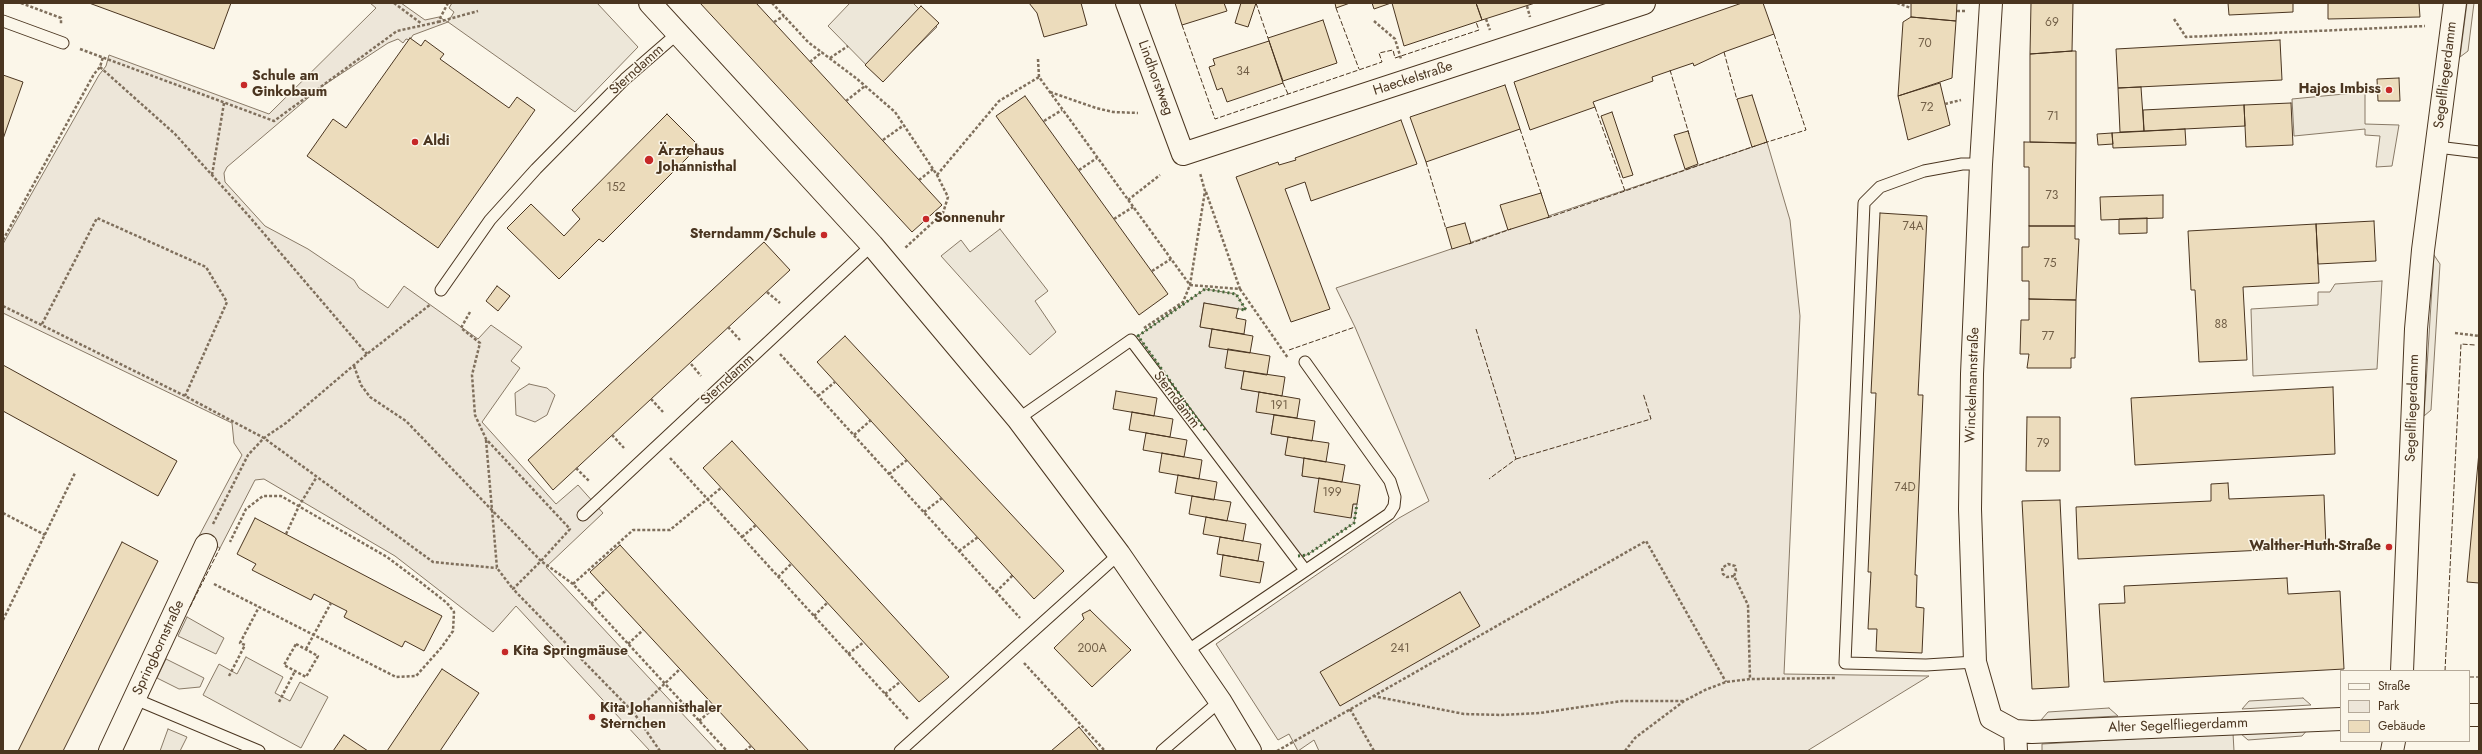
<!DOCTYPE html>
<meta charset="utf-8">
<style>
body{margin:0}
#map{position:relative;width:2482px;height:754px;overflow:hidden;background:#fbf6e9;font-family:Jost,sans-serif}
canvas{display:block}
.frame{position:absolute;inset:0;border:4px solid #4a3520;pointer-events:none}
.legend{position:absolute;left:2340px;top:670px;width:130px;height:72px;box-sizing:border-box;background:#fbf6e9;border:1px solid #b4a999;margin:0;padding:5px 7px;list-style:none;font-size:12px;color:#4a3520}
.legend li{display:flex;align-items:center;gap:8px;height:20px}
.legend b{width:20px;border:1px solid #b4a999}
</style>
<div id="map">
<canvas width="2482" height="754"></canvas>
<div class="frame"></div>
<ul class="legend">
<li><b style="height:5px;background:#fbf6e9"></b>Straße</li>
<li><b style="height:11px;background:#ede6d9"></b>Park</li>
<li><b style="height:11px;background:#ecdcbc"></b>Gebäude</li>
</ul>
</div>
<script>
const ctx = document.querySelector('canvas').getContext('2d');
ctx.lineJoin = 'round';
function paint(path, color) {
  ctx.fillStyle = color;
  ctx.fill(path, 'evenodd');
}
function shape(rows) {
  const path = new Path2D();
  for (const r of rows) {
    path.moveTo(r[0], r[1]);
    for (let i = 2; i < r.length; i += 2) path.lineTo(r[i], r[i + 1]);
  }
  return path;
}
function strokePath(path, color, width, dash) {
  ctx.strokeStyle = color;
  ctx.lineWidth = width;
  ctx.lineCap = dash ? 'butt' : 'round';
  ctx.setLineDash(dash || []);
  ctx.stroke(path);
}
function drawText(font, color, halo, rows, align = 'center') {
  ctx.font = font + ' Jost,sans-serif';
  ctx.lineWidth = 3;
  ctx.setLineDash([]);
  ctx.textBaseline = 'middle';
  ctx.strokeStyle = halo;
  ctx.fillStyle = color;
  for (const [text, x, y, turn = 0] of rows) {
    ctx.save();
    ctx.translate(x, y);
    ctx.rotate((+turn || 0) * Math.PI / 180);
    ctx.textAlign = isNaN(turn) ? turn : align;
    if (halo) ctx.strokeText(text, 0, 0);
    ctx.fillText(text, 0, 0);
    ctx.restore();
  }
}
const green = shape([
 [370,3,401,3,425,20,439,17,448,22,413,35,410,40,406,39,403,43,398,39,388,43,321,87,227,167,224,173,225,182,265,226,308,249,354,280,359,288,388,308,404,286,478,339,491,325,522,347,511,361,520,368,482,422,556,504,578,485,603,513,546,567,717,751,650,751,516,606,493,632,395,556,264,479,255,480,220,548,199,536,242,455,234,443,232,423,3,313,3,244,99,75,106,66,109,55,269,114,376,8,370,3],
 [1767,142,1790,220,1800,316,1784,674,1929,676,1807,751,1319,751,1314,740,1298,751,1289,734,1278,740,1216,644,1399,518,1429,501,1355,327,1336,288,1767,142],
 [1205,289,1236,294,1246,310,1204,303,1200,327,1212,329,1209,346,1228,349,1244,371,1241,389,1259,392,1274,415,1271,434,1288,437,1286,455,1304,458,1302,476,1319,478,1351,518,1353,504,1357,504,1354,523,1307,555,1295,556,1138,336,1205,289],
 [529,384,547,388,555,395,547,415,535,422,516,415,515,393,529,384]
]);
const parking = shape([
 [452,3,597,3,638,47,575,112,448,22,454,12,449,8,452,3],
 [850,3,913,3,937,27,882,81,828,26,850,3],
 [2467,3,2474,3,2468,51,2460,57,2467,3],
 [2365,92,2365,124,2399,125,2392,166,2376,167,2380,136,2365,135,2365,129,2294,136,2292,99,2365,92],
 [1000,229,1048,291,1035,301,1056,332,1030,355,941,256,961,240,970,252,1000,229],
 [2434,255,2440,264,2431,410,2424,416,2434,255],
 [2382,281,2377,369,2253,376,2251,309,2318,305,2318,292,2330,292,2335,284,2382,281],
 [187,617,224,638,216,654,178,636,187,617],
 [246,657,283,677,275,693,290,701,300,682,328,697,301,748,203,695,219,664,237,674,246,657],
 [166,659,204,678,200,687,179,689,157,678,166,659],
 [2303,698,2311,705,2242,709,2249,701,2303,698],
 [2109,708,2118,716,2041,720,2048,712,2109,708],
 [2309,728,2302,736,2248,740,2240,733,2309,728],
 [168,729,187,737,180,751,160,751,168,729],
 [2233,733,2234,751,2042,751,2042,744,2233,733]
]);
const building = shape([
 [89,3,231,3,214,49,89,3],
 [700,3,756,3,942,205,912,232,700,3],
 [1029,3,1081,3,1087,25,1044,37,1037,13,1029,3],
 [1175,3,1224,3,1227,11,1182,25,1175,3],
 [1241,3,1256,3,1248,27,1235,23,1241,3],
 [1335,3,1350,3,1336,8,1335,3],
 [1372,3,1391,3,1374,9,1372,3],
 [1392,3,1476,3,1482,20,1404,46,1392,3],
 [1476,3,1535,3,1482,20,1476,3],
 [1742,3,1763,3,1774,34,1724,52,1694,66,1693,63,1652,77,1653,81,1593,102,1595,107,1530,130,1514,82,1742,3],
 [1911,3,1957,3,1956,21,1911,17,1911,3],
 [2031,3,2073,3,2072,51,2030,54,2031,3],
 [2228,3,2293,3,2293,12,2229,15,2228,3],
 [2328,3,2419,3,2420,17,2328,19,2328,3],
 [921,6,939,23,883,82,865,65,921,6],
 [1911,17,1956,21,1952,78,1898,96,1903,22,1911,17],
 [1323,20,1337,63,1283,81,1268,38,1323,20],
 [410,38,421,46,425,40,444,54,440,59,509,108,517,97,535,110,438,248,307,156,333,119,346,128,410,38],
 [2280,40,2282,80,2118,88,2116,49,2280,40],
 [1269,41,1283,83,1227,102,1222,88,1217,90,1209,67,1215,65,1213,59,1269,41],
 [2072,51,2076,51,2076,143,2030,142,2030,54,2072,51],
 [3,75,23,82,3,139,3,75],
 [2399,78,2400,101,2378,101,2377,79,2399,78],
 [1940,83,1950,125,1908,140,1898,96,1940,83],
 [1505,85,1520,129,1426,162,1410,117,1505,85],
 [2141,87,2144,131,2120,132,2118,88,2141,87],
 [1752,95,1767,142,1752,147,1737,99,1752,95],
 [1025,96,1168,294,1139,315,996,116,1025,96],
 [2291,103,2293,145,2246,147,2244,105,2291,103],
 [2244,105,2245,126,2144,131,2143,110,2244,105],
 [1612,112,1633,175,1623,178,1601,116,1612,112],
 [667,114,699,146,603,242,599,239,559,279,507,228,531,204,564,236,580,219,572,210,667,114],
 [1401,120,1417,164,1311,201,1305,182,1285,189,1330,309,1291,322,1236,177,1278,162,1279,165,1296,160,1295,158,1401,120],
 [2185,129,2186,145,2113,148,2112,133,2185,129],
 [1688,131,1698,164,1685,169,1674,135,1688,131],
 [2112,133,2113,144,2098,145,2097,134,2112,133],
 [2024,142,2076,143,2075,226,2029,226,2029,167,2024,167,2024,142],
 [1541,193,1549,217,1508,230,1500,205,1541,193],
 [2163,195,2163,218,2101,220,2100,197,2163,195],
 [1880,213,1927,216,1918,395,1923,395,1915,575,1917,575,1916,607,1924,608,1922,653,1876,651,1877,629,1868,629,1871,572,1868,572,1876,393,1871,393,1880,213],
 [2147,218,2147,233,2119,234,2119,219,2147,218],
 [2374,221,2376,261,2318,264,2316,224,2374,221],
 [1465,223,1471,243,1452,249,1446,228,1465,223],
 [2316,224,2319,283,2243,287,2247,360,2199,362,2195,290,2191,290,2188,231,2316,224],
 [2029,226,2075,226,2075,239,2079,239,2076,300,2029,299,2029,281,2022,281,2022,247,2029,247,2029,226],
 [764,242,790,270,553,490,528,460,764,242],
 [497,286,510,296,498,311,486,301,497,286],
 [2029,299,2076,300,2075,358,2071,358,2071,368,2027,368,2029,354,2020,354,2021,320,2029,320,2029,299],
 [1204,303,1238,309,1236,318,1246,320,1244,334,1200,327,1204,303],
 [1212,329,1253,336,1250,353,1209,347,1212,329],
 [845,336,1064,571,1034,599,817,362,845,336],
 [1228,349,1270,356,1267,375,1225,368,1228,349],
 [3,365,177,461,158,496,3,411,3,365],
 [1244,371,1285,377,1282,396,1241,389,1244,371],
 [2333,387,2335,454,2135,465,2131,398,2333,387],
 [1116,391,1157,398,1154,416,1113,409,1116,391],
 [1259,392,1300,399,1297,418,1256,412,1259,392],
 [1132,412,1173,419,1170,437,1129,430,1132,412],
 [1274,415,1315,421,1312,441,1271,434,1274,415],
 [2027,417,2060,417,2060,471,2026,471,2027,417],
 [1146,433,1187,440,1184,457,1143,450,1146,433],
 [1288,437,1329,443,1326,462,1285,455,1288,437],
 [732,441,949,677,919,702,703,468,732,441],
 [2479,452,2479,583,2467,582,2479,452],
 [1162,453,1202,460,1199,479,1159,472,1162,453],
 [1304,458,1345,465,1342,482,1302,476,1304,458],
 [1178,475,1217,482,1214,500,1175,493,1178,475],
 [1319,478,1360,485,1357,504,1353,504,1351,518,1314,512,1319,478],
 [2228,483,2229,499,2324,495,2326,547,2078,559,2076,507,2211,501,2211,484,2228,483],
 [1192,496,1231,502,1227,521,1189,514,1192,496],
 [2060,500,2069,687,2032,689,2022,501,2060,500],
 [1206,517,1246,524,1243,541,1203,534,1206,517],
 [255,518,442,616,424,651,405,641,402,647,344,617,347,611,331,603,314,594,311,600,252,570,256,564,237,554,255,518],
 [1220,537,1261,544,1258,561,1217,554,1220,537],
 [122,542,158,561,63,751,18,751,122,542],
 [620,545,809,751,756,751,590,572,620,545],
 [1223,555,1264,562,1260,583,1220,576,1223,555],
 [2287,578,2288,594,2340,591,2344,669,2104,682,2099,604,2125,603,2124,586,2287,578],
 [1460,592,1480,626,1340,706,1320,672,1460,592],
 [1090,610,1131,650,1092,687,1054,648,1084,619,1082,614,1090,610],
 [442,669,479,693,440,751,387,751,442,669],
 [1079,727,1099,751,1051,751,1079,727],
 [344,735,368,751,333,751,344,735]
]);
const path = shape([
 [21,3,61,18,61,24],
 [394,3,422,24],
 [772,3,808,42,856,78,895,112,937,175,948,197,943,213,905,248],
 [1897,3,1911,8],
 [1527,6,1530,17],
 [1957,11,1967,11],
 [1486,19,1490,30],
 [2174,19,2186,37,2425,26],
 [1374,21,1395,39,1401,59],
 [438,22,478,11],
 [774,22,784,16],
 [80,49,274,121,397,31,438,22,448,3],
 [830,58,848,46],
 [1038,59,1039,77,1190,285,1240,289,1288,358],
 [810,62,822,52],
 [100,67,175,134,248,215,367,354],
 [1050,92,1096,108,1113,112,1138,113],
 [846,101,865,86],
 [1945,104,1961,100],
 [1044,121,1062,110],
 [883,140,904,125],
 [1079,170,1097,158],
 [212,175,224,103],
 [937,175,999,101,1039,77],
 [919,180,933,169],
 [1206,192,1240,289],
 [1128,200,1160,175],
 [1114,219,1133,207],
 [3,240,94,74,100,67,103,57],
 [1152,271,1171,259],
 [767,292,780,303],
 [3,306,185,396,264,438,433,562,497,568],
 [470,312,461,328,480,343,472,375,475,415,486,439,570,529,541,561,573,584,727,751],
 [42,324,97,218,206,267,227,302,185,396],
 [728,327,740,340],
 [1144,328,1183,302,1190,285,1205,191,1200,173],
 [2455,333,2479,336],
 [780,354,1020,618],
 [691,364,701,376],
 [354,366,361,385,370,397,406,421,541,561,513,589,634,713],
 [818,396,835,382],
 [651,399,663,412],
 [612,435,624,448],
 [854,435,871,420],
 [486,440,497,568,513,589],
 [670,458,908,719],
 [576,468,589,481],
 [889,474,907,460],
 [924,512,942,498],
 [3,513,45,535],
 [213,524,248,455,264,438,286,423,367,354,431,304],
 [286,534,299,506,316,478],
 [742,537,756,525],
 [959,551,978,537],
 [1734,576,1727,577,1723,574,1722,568,1728,564,1735,566,1736,571,1734,576,1748,605,1750,679],
 [778,577,791,564],
 [214,584,396,677,416,676,441,648,453,631,454,612,447,603,419,581,387,557,281,496,263,496,246,509,230,542],
 [573,584,633,530,670,530,721,488],
 [996,592,1013,575],
 [591,604,606,590],
 [814,616,827,603],
 [3,620,75,473],
 [296,644,318,656,306,677,284,665,296,644],
 [628,644,643,630],
 [306,649,331,603],
 [848,654,864,642],
 [1024,663,1105,751],
 [229,676,245,645,240,643,259,607],
 [885,694,900,682],
 [1373,696,1464,714,1501,715,1540,713,1622,701,1683,701],
 [279,702,295,671],
 [1350,709,1374,751],
 [699,721,715,707],
 [660,751,634,713,680,669],
 [745,751,751,746],
 [1277,751,1646,541,1726,682],
 [1625,751,1635,738,1684,701,1705,690,1726,682,1750,679,1836,678]
]);
const service = shape([
 [3,21,63,43],
 [2437,147,2479,152],
 [441,290,490,220,536,169,625,79,678,33],
 [1018,419,1131,340,1305,570],
 [583,515,872,245],
 [1187,651,1389,514,1394,506,1395,497,1390,481,1305,362],
 [1975,662,1926,665,1845,663,1864,203,1880,187,1924,171,1962,164,1981,164],
 [135,699,259,751],
 [900,751,1119,554],
 [1162,751,1220,701]
]);
const minor = shape([
 [1127,3,1183,154,1644,3],
 [1991,3,1981,164,1972,374,1970,509,1975,662,1991,718,2015,731,2032,732,2341,719],
 [2469,715,2479,715],
 [2015,731,2016,751],
 [110,751,206,545]
]);
const tertiary = shape([
 [650,3,872,245,1018,419,1119,554,1220,701,1250,751]
]);
const secondary = shape([
 [2402,671,2416,329,2423,250,2455,3],
 [2392,751,2394,741]
]);
const hedge = shape([
 [1205,430,1138,336,1205,289,1236,294,1246,310,1238,309],
 [1298,556,1307,555,1354,523,1357,504]
]);
const fence = shape([
 [1256,3,1268,38],
 [1336,8,1359,69],
 [1182,25,1215,119,1382,62,1379,53,1393,50,1395,58,1479,30,1476,22],
 [1724,52,1737,100],
 [1670,70,1689,134],
 [1283,83,1288,94],
 [1595,107,1625,191],
 [1520,129,1542,196],
 [1764,143,1806,130,1774,34],
 [1426,162,1446,229],
 [1547,218,1755,146],
 [1469,244,1511,229],
 [1476,329,1516,459,1489,479],
 [1289,350,1355,327],
 [1516,459,1651,419,1643,393],
 [190,607,220,548],
 [2445,671,2461,344,2475,345],
 [2469,677,2479,677]
]);
const markers = [
 [244,85,4,"#c62828"],
 [2389,90,4,"#c62828"],
 [415,142,4,"#c62828"],
 [649,160,5,"#c62828"],
 [926,219,4,"#c62828"],
 [824,235,4,"#c62828"],
 [2389,547,4,"#c62828"],
 [505,652,4,"#c62828"],
 [592,717,4,"#c62828"]
];
const numberNames = [
 ["69",2052,23],
 ["70",1925,44],
 ["34",1243,72],
 ["72",1927,108],
 ["71",2053,117],
 ["152",616,188],
 ["73",2052,196],
 ["74A",1913,227],
 ["75",2050,264],
 ["88",2221,325],
 ["77",2048,337],
 ["191",1279,406],
 ["79",2043,444],
 ["74D",1905,488],
 ["199",1332,493],
 ["200A",1092,649],
 ["241",1400,649]
];
const streetNames = [
 ["Sterndamm",637,70,-42],
 ["Segelfliegerdamm",2446,75,-83],
 ["Lindhorstweg",1155,78,70],
 ["Haeckelstraße",1413,79,-18],
 ["Sterndamm",728,380,-43],
 ["Winckelmannstraße",1973,385,-88],
 ["Sterndamm",1176,400,53],
 ["Segelfliegerdamm",2413,408,-88],
 ["Springbornstraße",159,648,-65],
 ["Alter Segelfliegerdamm",2178,726,-2]
];
const poiNames = [
 ["Schule am",252,77],
 ["Ginkobaum",252,93],
 ["Hajos Imbiss",2381,90,"right"],
 ["Aldi",423,142],
 ["Ärztehaus",658,152],
 ["Johannisthal",658,168],
 ["Sonnenuhr",934,219],
 ["Sterndamm/Schule",816,235,"right"],
 ["Walther-Huth-Straße",2381,547,"right"],
 ["Kita Springmäuse",513,652],
 ["Kita Johannisthaler",600,709],
 ["Sternchen",600,725]
];
paint(green, '#ede6d9');
strokePath(green, '#887966', 1);
paint(parking, '#ede7d9');
strokePath(parking, '#887966', 1);
paint(building, '#ecdcbc');
strokePath(building, '#4a3520', 1);
strokePath(service, '#4a3520', 13);
strokePath(minor, '#4a3520', 24);
strokePath(tertiary, '#4a3520', 24);
strokePath(secondary, '#4a3520', 24);
strokePath(path, '#7f6f5c', 2.5, [3, 2]);
strokePath(service, '#fbf6e9', 11);
strokePath(minor, '#fbf6e9', 22);
strokePath(tertiary, '#fbf6e9', 22);
strokePath(secondary, '#fbf6e9', 22);
strokePath(hedge, '#436837', 3, [2, 3]);
strokePath(fence, '#4a3520', 1, [5, 2]);
for (const [x, y, r, color] of markers) {
  const dot = new Path2D();
  dot.arc(x, y, r, 0, 2 * Math.PI);
  ctx.fillStyle = color;
  ctx.fill(dot);
  strokePath(dot, '#fbf6e9', 1.5);
}
drawText('12px', '#725f47', null, numberNames);
drawText('14px', '#4a3520', '#fbf6e9', streetNames);
drawText('bold 14px', '#4a3520', '#fbf6e9', poiNames, 'left');
</script>
